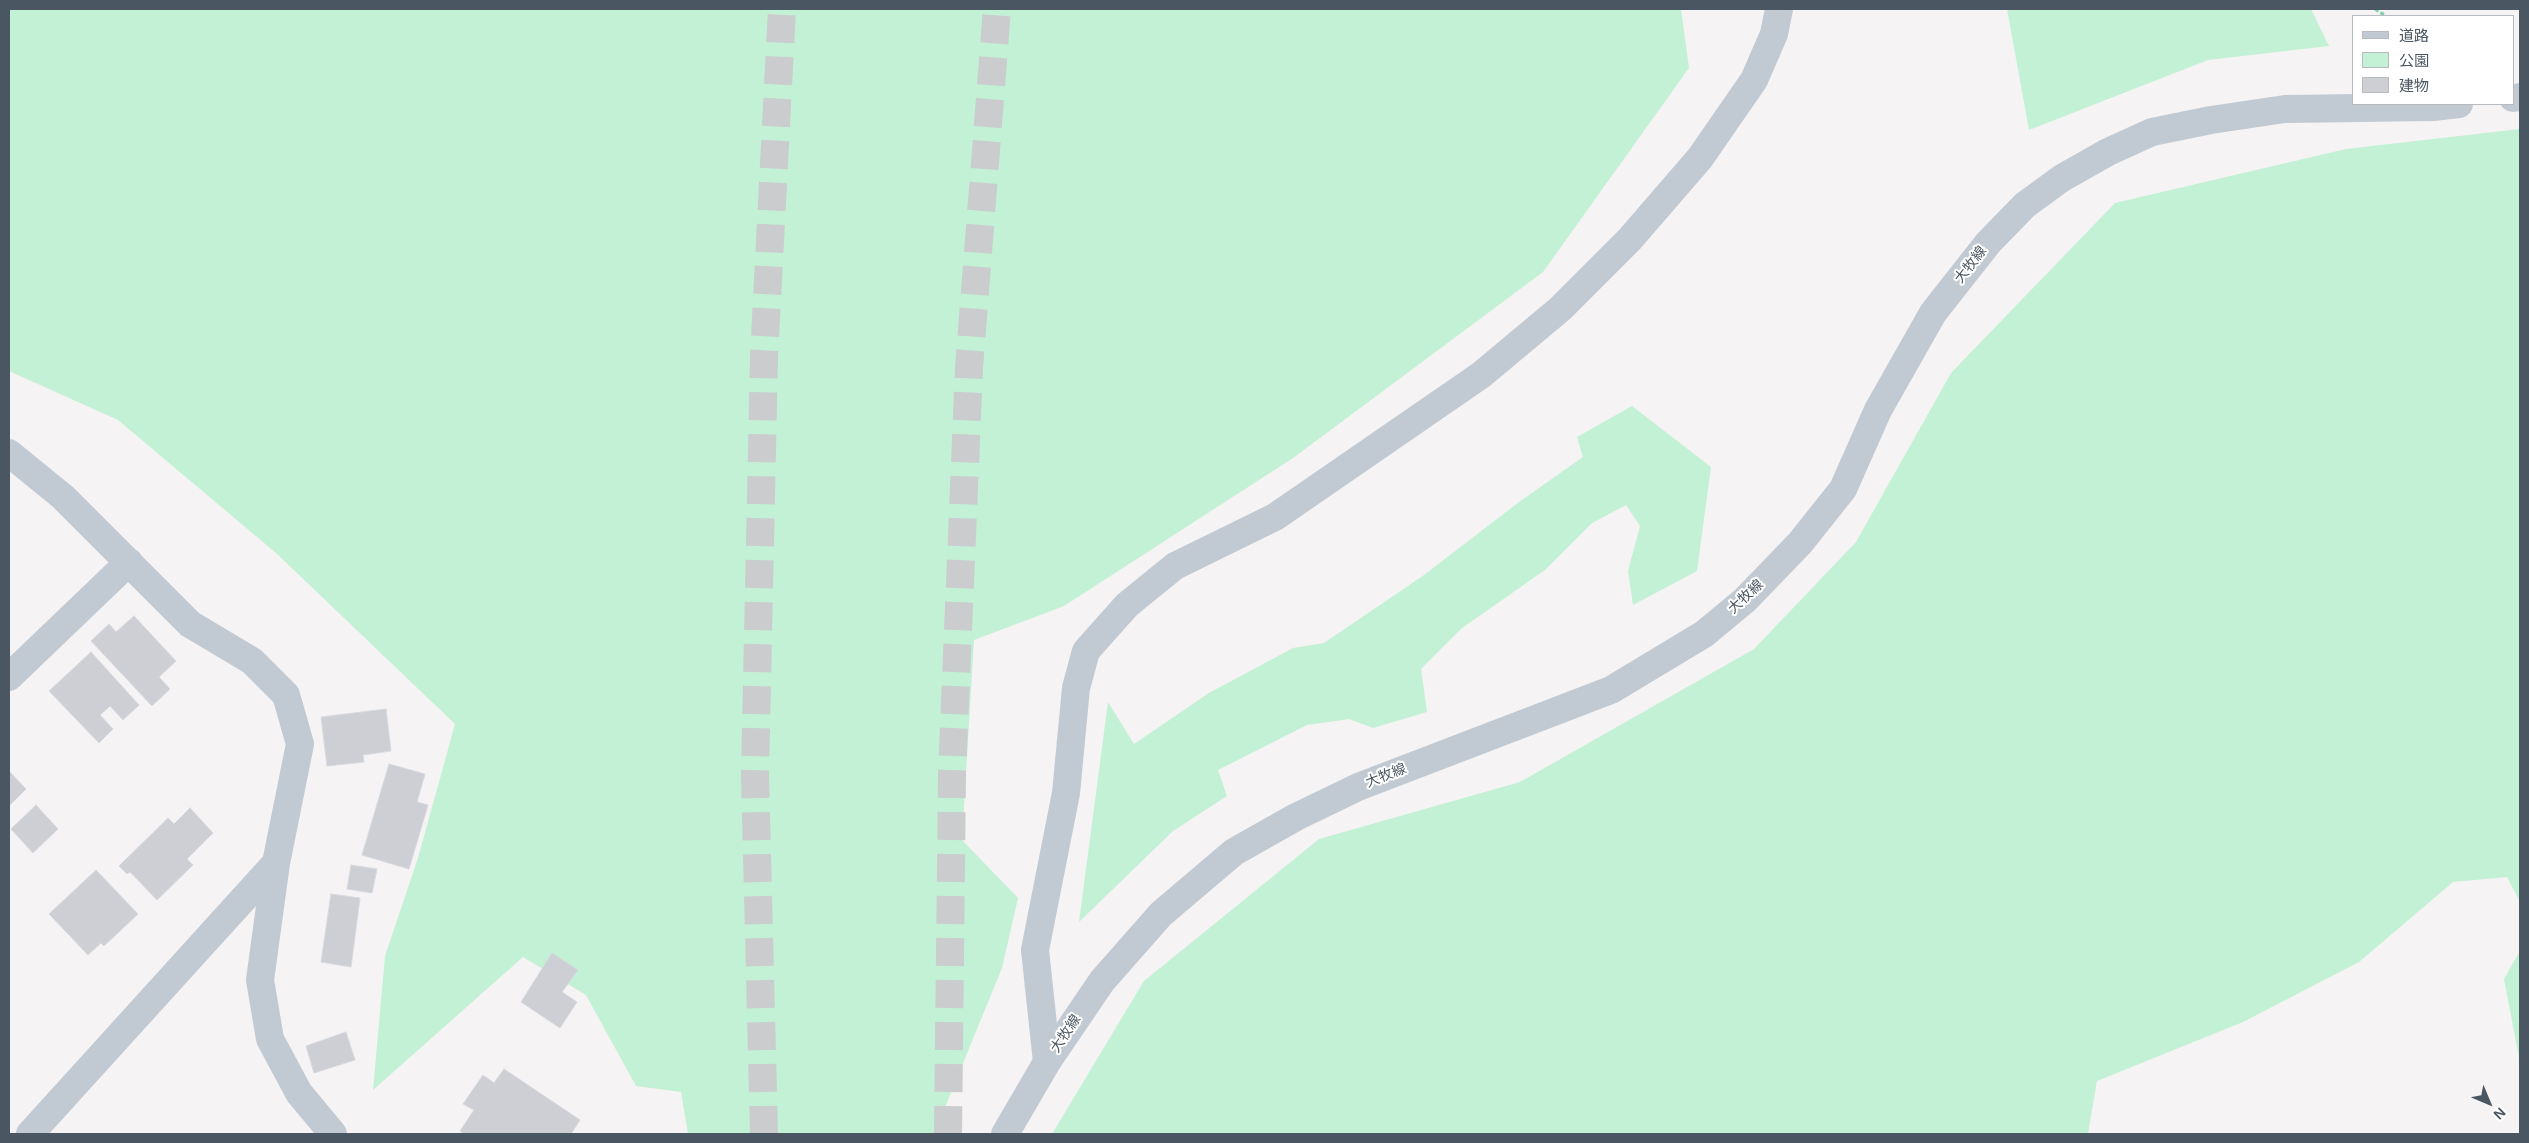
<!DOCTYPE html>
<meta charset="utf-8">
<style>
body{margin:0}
#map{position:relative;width:2529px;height:1143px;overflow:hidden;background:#f5f3f3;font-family:Arial,"Noto Sans JP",sans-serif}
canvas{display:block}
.frame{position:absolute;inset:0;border:10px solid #4a5661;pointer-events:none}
.legend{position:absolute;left:2352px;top:15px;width:162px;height:90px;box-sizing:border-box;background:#fff;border:1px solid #b7bbc0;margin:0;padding:6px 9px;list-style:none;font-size:15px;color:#4a5661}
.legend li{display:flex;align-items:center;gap:10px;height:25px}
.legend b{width:25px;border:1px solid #b7bbc0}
.north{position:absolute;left:2464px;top:1078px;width:50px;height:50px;-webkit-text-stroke:4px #fff;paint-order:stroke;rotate:135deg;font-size:14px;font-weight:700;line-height:20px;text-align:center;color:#4a5661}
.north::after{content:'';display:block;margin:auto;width:18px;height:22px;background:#4a5661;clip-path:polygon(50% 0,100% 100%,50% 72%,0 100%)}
</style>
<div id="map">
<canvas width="2529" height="1143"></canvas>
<div class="frame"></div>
<ul class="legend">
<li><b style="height:6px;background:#c1cad2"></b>道路</li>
<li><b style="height:14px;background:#c3f1d5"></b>公園</li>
<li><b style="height:14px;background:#cdcfd5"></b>建物</li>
</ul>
<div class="north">N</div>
</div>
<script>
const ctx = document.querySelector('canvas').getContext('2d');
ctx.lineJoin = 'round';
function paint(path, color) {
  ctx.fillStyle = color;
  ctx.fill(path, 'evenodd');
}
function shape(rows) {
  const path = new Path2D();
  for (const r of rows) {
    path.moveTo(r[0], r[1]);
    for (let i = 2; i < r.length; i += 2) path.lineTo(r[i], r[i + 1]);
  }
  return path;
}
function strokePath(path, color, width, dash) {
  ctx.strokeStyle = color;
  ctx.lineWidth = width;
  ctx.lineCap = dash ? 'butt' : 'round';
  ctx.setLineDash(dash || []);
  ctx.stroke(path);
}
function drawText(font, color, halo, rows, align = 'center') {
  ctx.font = font + ' Arial,"Noto Sans JP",sans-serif';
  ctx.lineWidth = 4;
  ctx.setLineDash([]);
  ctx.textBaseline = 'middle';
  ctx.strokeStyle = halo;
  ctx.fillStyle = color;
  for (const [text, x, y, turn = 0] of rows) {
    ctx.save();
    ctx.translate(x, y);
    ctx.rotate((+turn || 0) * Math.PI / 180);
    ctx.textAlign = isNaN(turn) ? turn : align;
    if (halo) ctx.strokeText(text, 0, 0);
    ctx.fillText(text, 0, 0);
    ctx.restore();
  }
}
const green = shape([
 [9,9,1681,9,1689,68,1543,272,1293,458,1064,606,974,640,962,840,1018,898,1002,968,934,1134,688,1134,681,1092,636,1086,586,995,523,957,373,1090,385,956,418,858,455,724,276,553,118,420,9,371],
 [2007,9,2311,9,2329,46,2208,60,2029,130],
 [2520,129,2520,902,2507,877,2453,882,2359,962,2243,1022,2097,1081,2088,1134,1052,1134,1144,981,1319,839,1520,782,1754,649,1856,542,1951,373,2115,203,2346,149],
 [1632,406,1711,467,1697,571,1633,605,1628,571,1640,526,1626,505,1592,523,1545,570,1462,628,1421,669,1427,712,1373,728,1349,719,1307,725,1218,770,1227,796,1173,831,1079,922,1108,702,1134,744,1209,693,1293,648,1324,643,1424,575,1519,502,1583,457,1577,437],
 [2520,951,2520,1063,2504,979]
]);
const building = shape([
 [134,616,176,661,159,677,170,689,152,706,91,641,109,624,116,632,134,616],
 [91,652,139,705,123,720,110,706,100,715,113,729,99,743,49,691,91,652],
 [386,709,391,751,363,755,364,762,327,766,321,717,386,709],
 [389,764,425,774,417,802,428,805,409,869,362,855,389,764],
 [9,771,26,789,9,806,9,771],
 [36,805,58,829,33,853,11,829,36,805],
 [190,808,213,833,187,859,193,865,157,900,130,872,127,874,119,866,168,818,174,824,190,808],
 [351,865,377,869,372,893,347,889,351,865],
 [96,870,138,914,104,946,101,943,88,955,49,914,96,870],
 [331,894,360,898,351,967,321,962,331,894],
 [552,953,578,970,562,992,577,1002,560,1028,521,1002,552,953],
 [346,1032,355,1060,314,1073,306,1046,346,1032],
 [504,1069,580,1120,571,1134,464,1134,460,1131,474,1110,463,1104,483,1075,494,1083,504,1069]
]);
const motorwayTunnel = shape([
 [764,1134,755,775,764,357,782,9],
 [948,1134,952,774,969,368,997,9]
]);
const path = shape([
 [2375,9,2386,16]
]);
const minor = shape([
 [9,453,63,497,190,624,252,661,286,695,300,744,276,863,260,980,270,1039,299,1093,333,1134],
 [9,677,129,562],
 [1047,1062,1035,950,1066,793,1076,688,1086,651,1127,605,1175,566,1275,517,1481,375,1560,309,1630,239,1700,158,1754,80,1774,34,1779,9],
 [30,1134,276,863]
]);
const tertiary = shape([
 [2513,98,2520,97],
 [1005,1134,1047,1062,1102,981,1161,914,1234,852,1296,817,1358,787,1611,690,1704,634,1745,600,1800,543,1843,489,1878,410,1933,313,1988,243,2025,205,2062,178,2108,152,2152,132,2211,120,2285,109,2433,107,2459,104]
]);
const streetNames = [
 ["大牧線",1971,265,-52],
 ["大牧線",1746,597,-43],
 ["大牧線",1386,776,-21],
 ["大牧線",1066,1034,-56]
];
paint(green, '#c3f1d5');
paint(building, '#cdcfd5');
strokePath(building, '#d7d9de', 1);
strokePath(motorwayTunnel, '#caccce', 28, [28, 14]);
strokePath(path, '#7ad0a6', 3, [4, 2.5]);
strokePath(minor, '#c1cad2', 28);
strokePath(tertiary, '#c1cad2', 28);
drawText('14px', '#4a5661', '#fff', streetNames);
</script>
